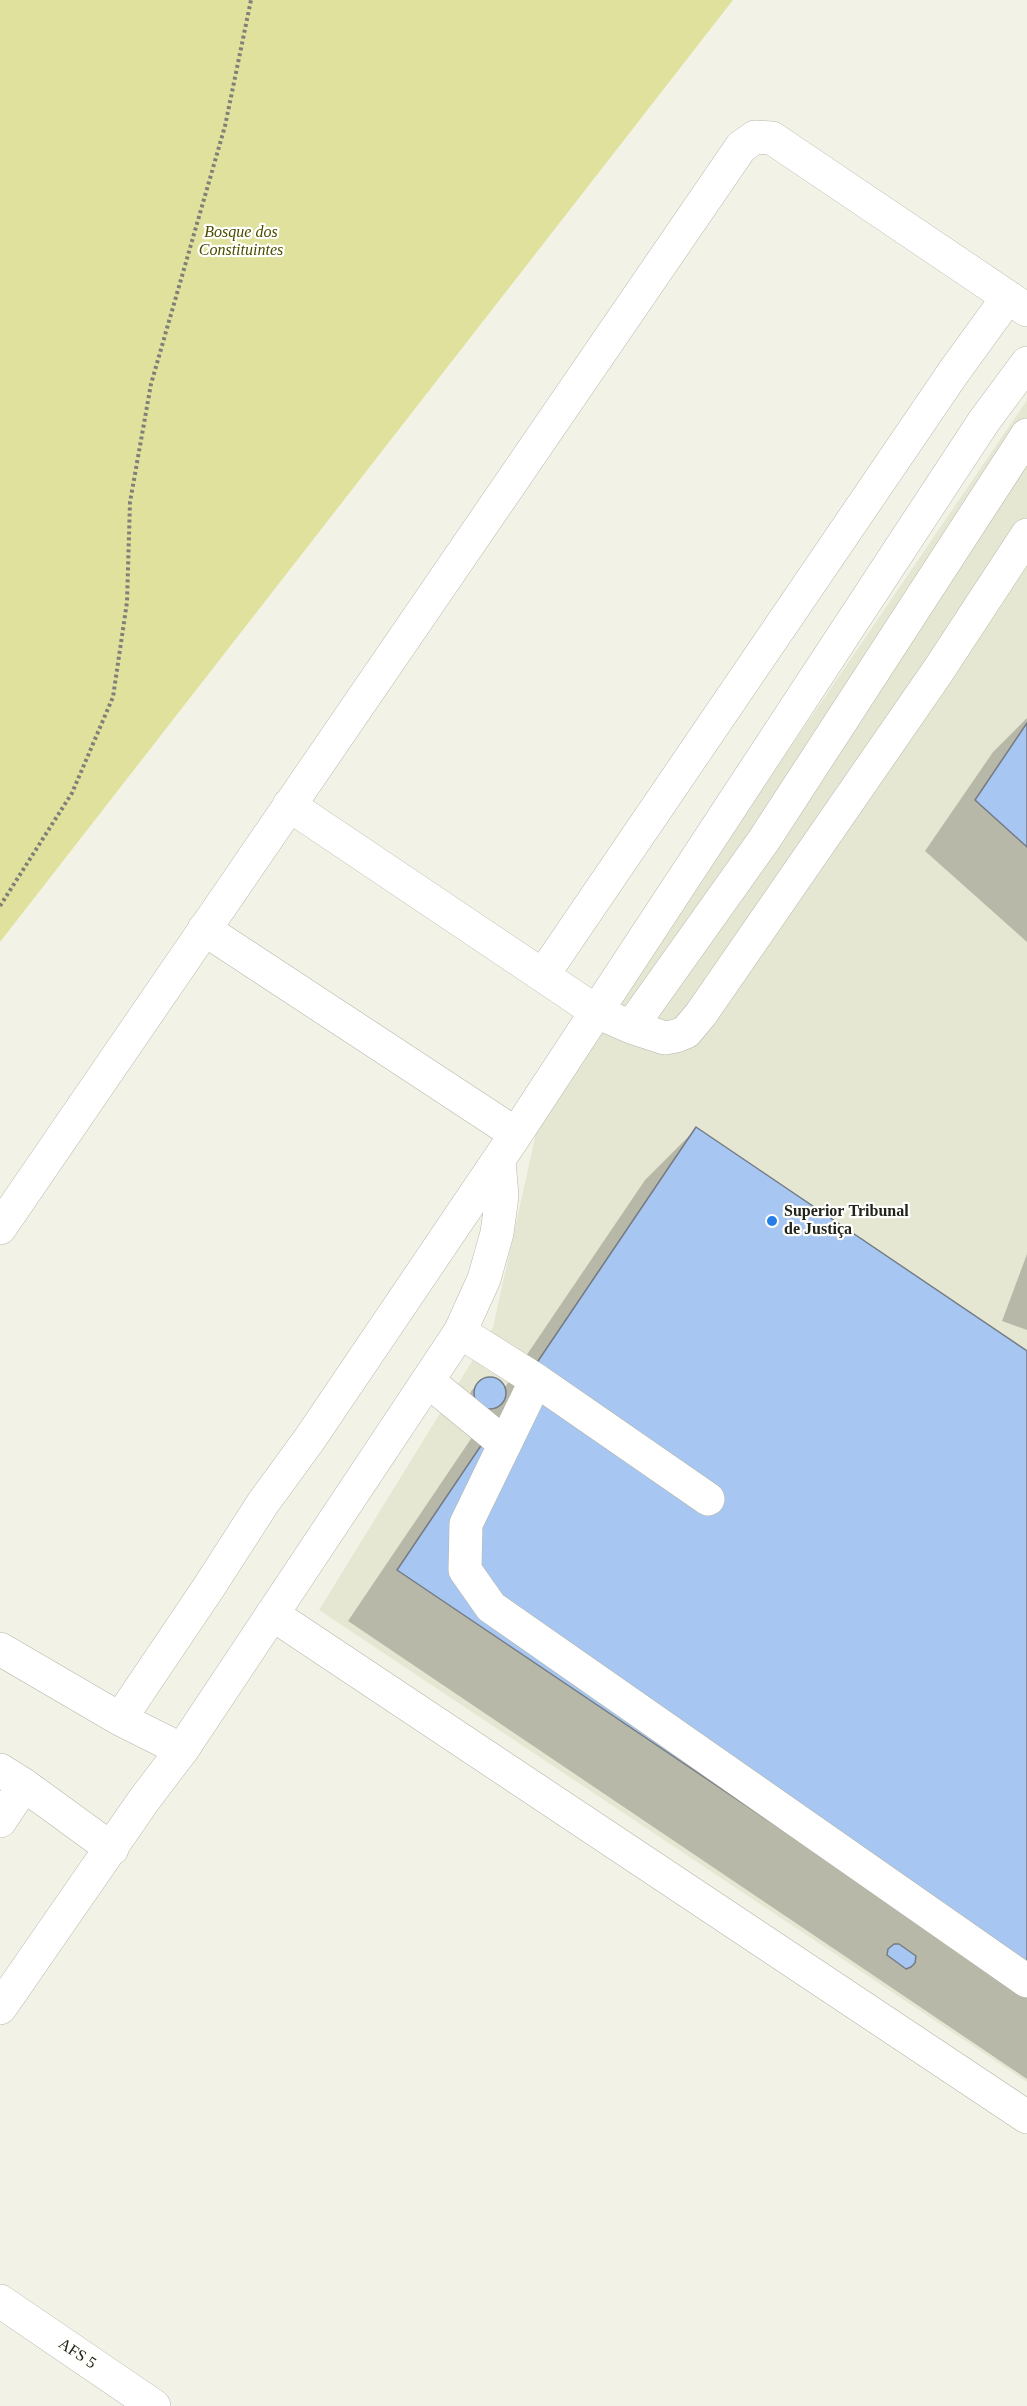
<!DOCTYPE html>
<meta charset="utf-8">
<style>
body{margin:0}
canvas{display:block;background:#f2f3e6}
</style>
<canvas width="1027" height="2406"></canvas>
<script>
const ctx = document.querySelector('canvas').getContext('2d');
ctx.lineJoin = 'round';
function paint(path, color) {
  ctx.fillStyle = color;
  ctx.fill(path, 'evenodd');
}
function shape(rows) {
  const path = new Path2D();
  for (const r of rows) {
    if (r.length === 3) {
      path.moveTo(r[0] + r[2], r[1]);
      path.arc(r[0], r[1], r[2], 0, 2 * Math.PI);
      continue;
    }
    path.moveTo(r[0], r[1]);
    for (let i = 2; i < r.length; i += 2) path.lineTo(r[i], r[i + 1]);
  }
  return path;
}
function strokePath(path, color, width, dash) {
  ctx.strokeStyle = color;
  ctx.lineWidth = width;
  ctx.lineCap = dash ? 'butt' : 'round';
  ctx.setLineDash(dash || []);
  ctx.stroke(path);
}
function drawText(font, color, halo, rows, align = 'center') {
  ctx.font = font + ' "Times New Roman",serif';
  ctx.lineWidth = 4.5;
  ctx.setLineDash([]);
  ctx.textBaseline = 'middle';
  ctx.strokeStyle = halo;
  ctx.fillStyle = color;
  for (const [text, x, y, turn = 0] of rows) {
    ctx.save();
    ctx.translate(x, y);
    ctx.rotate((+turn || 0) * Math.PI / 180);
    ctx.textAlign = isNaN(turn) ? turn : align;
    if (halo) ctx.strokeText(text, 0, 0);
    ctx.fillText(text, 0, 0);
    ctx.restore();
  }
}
const built = shape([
 [1027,400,1027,2082,319,1610,493,1327,540,1115]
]);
const green = shape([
 [0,0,733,0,0,942]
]);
const shadow = shape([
 [1027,718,1027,942,925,851,993,752],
 [696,1129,1027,1352,1027,2079,348,1621,487,1415,466,1401,472,1390,480,1382,492,1379,502,1386,503,1390,645,1180],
 [1027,1254,1027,1330,1002,1321]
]);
const building = shape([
 [1027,723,1027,847,975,800,1027,723],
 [696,1127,1027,1351,1027,1995,397,1570,696,1127],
 [490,1393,16],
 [894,1944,899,1944,916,1956,915,1963,911,1967,906,1969,887,1955,888,1949,894,1944]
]);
const path = shape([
 [0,906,72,793,113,697,127,602,130,502,151,384,225,126,251,0]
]);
const minor = shape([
 [289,805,597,1012,631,1027,665,1038,676,1036,686,1032,701,1014,938,671,1027,535],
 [204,929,516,1134],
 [543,975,953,373,1008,297],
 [631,1027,764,840,1027,435],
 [0,1228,741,147,755,137,772,138,1027,310],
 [460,1332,536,1380,466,1524,465,1570,491,1607,1027,1981],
 [536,1380,708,1499],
 [428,1381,505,1444],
 [272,1614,1027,2117],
 [0,1649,120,1719,182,1750],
 [120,1719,209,1587,263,1503,309,1440,516,1134,984,421,1027,363],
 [0,1770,24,1785],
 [0,1821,24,1785,112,1849],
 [0,2008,144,1800,182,1750,460,1332,484,1279,497,1233,502,1196,499,1161]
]);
const major = shape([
 [0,2301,154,2406]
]);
const markers = [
 [772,1221,6,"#257de7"]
];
const parkNames = [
 ["Bosque dos",241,233],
 ["Constituintes",241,251]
];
const poiNames = [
 ["Superior Tribunal",784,1212],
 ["de Justiça",784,1230]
];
const streetNames = [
 ["AFS 5",77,2354,34]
];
paint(built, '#e6e7d3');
paint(green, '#e0e19d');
paint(shadow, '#0003');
paint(building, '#a7c7f2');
strokePath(building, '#747b84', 1.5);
strokePath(minor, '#b5b6aa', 34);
strokePath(major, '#b5b6aa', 34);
strokePath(path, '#808078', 4, [3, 3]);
strokePath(minor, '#fff', 33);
strokePath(major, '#fff', 33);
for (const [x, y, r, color] of markers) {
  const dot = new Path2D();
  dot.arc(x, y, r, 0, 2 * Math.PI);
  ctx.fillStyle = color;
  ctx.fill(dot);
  strokePath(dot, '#fffffc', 2);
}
drawText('italic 16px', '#4c4b00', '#fffffc', parkNames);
drawText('bold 16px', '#22221d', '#fffffc', poiNames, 'left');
drawText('16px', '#22221d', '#fffffc', streetNames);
</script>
